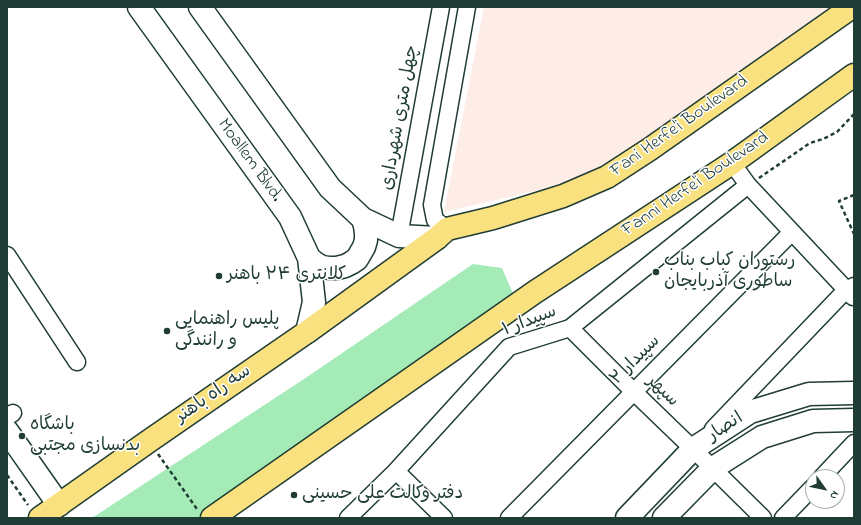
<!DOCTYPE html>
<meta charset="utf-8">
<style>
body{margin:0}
#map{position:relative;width:861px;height:525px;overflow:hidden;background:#fff;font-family:"Indie Flower",sans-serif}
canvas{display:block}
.frame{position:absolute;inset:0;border:8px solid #1f3d34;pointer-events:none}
.north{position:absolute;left:805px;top:469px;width:40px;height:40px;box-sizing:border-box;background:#fff;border:1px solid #a5b1ae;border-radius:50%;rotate:123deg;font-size:11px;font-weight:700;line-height:16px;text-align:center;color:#1f3d34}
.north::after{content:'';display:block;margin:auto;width:14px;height:18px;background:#1f3d34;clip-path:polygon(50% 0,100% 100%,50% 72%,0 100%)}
</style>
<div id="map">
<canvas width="861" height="525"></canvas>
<div class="frame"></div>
<div class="north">N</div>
</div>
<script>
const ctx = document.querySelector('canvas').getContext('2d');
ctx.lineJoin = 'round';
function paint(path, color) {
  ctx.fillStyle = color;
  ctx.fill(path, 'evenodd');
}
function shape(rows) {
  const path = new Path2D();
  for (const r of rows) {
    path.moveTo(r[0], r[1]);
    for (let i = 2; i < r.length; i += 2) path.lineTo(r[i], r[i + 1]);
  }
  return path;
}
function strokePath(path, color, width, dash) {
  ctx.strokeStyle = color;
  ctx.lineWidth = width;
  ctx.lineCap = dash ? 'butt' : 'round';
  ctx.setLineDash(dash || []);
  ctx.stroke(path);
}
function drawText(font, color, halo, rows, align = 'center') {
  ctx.font = font + ' "Indie Flower","Playpen Sans Arabic",sans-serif';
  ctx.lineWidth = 3;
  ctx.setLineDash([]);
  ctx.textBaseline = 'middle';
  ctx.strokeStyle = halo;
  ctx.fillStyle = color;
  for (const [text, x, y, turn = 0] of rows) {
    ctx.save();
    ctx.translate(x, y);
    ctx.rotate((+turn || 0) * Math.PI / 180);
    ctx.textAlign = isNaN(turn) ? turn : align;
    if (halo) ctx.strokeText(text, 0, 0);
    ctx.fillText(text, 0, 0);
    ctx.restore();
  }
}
const built = shape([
 [484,7,854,7,616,172,444,212]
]);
const green = shape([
 [473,264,502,268,514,296,495,320,198,518,92,518,304,379]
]);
const path = shape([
 [759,178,810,143,823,139,837,132,854,114],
 [854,195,839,201,854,234],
 [158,454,197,509],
 [7,475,28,505]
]);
const street = shape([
 [732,163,748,185,853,297],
 [447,229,435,220,432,205,467,7],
 [399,236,441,7],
 [7,255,77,362],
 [570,328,634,392,693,449,763,518],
 [7,417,13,413],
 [713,429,846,290,854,286],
 [396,471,444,518],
 [822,477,854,443],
 [348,518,396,471,509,347,570,328,748,185],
 [509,518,792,232],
 [783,518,813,487]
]);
const secondary = shape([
 [139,7,290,217,309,258,314,302,307,332],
 [200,7,330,188,363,219,399,236,437,238],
 [309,258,315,263,322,267,329,268,337,268,345,266,351,263,357,259,364,247,366,240,366,233,365,226,363,219],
 [7,431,59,505],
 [627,518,693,449,750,412,809,394,854,393],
 [664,518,713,468,762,437,813,421,854,420]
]);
const primary = shape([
 [40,518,149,441,307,332,437,238,447,229,493,218,563,196,607,177,650,149,852,7],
 [212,518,535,292,732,163,854,75]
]);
const markers = [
 [656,272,4,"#1f3d34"],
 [219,276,4,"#1f3d34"],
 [167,331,4,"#1f3d34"],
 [22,436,4,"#1f3d34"],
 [294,495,4,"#1f3d34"]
];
const streetNames = [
 ["چهل متری شهرداری",401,118,-80],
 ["Fani Herfe'i Boulevard",680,127,-35],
 ["Moallem Blvd.",249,161,54],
 ["Fanni Herfe'i Boulevard",696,185,-34],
 ["سپیدار ۱",530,322,-21],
 ["سپیدار ۲",636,361,-45],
 ["سپهر",662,392,44],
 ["سه راه باهنر",214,395,-35],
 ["انصار",726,428,-33]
];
const poiNames = [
 ["رستوران کباب بناب",664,262],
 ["ساطوری آذربایجان",664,283],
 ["کلانتری ۲۴ باهنر",227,276],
 ["پلیس راهنمایی",175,321],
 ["و رانندگی",175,342],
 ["باشگاه",30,426],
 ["بدنسازی مجتبی",30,447],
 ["دفتر وکالت علی حسینی",302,495]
];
paint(built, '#fdede6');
paint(green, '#a4ebb8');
strokePath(street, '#1f3d34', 19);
strokePath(secondary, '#1f3d34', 25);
strokePath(primary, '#1f3d34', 25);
strokePath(path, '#1f3d34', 2.5, [4, 3]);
strokePath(street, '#fff', 16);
strokePath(secondary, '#fff', 22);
strokePath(primary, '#fae180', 22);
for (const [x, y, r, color] of markers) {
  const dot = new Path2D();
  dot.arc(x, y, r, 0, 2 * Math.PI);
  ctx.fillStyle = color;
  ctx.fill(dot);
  strokePath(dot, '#fff', 1.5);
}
drawText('18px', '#1f3d34', '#fff', streetNames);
drawText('18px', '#1f3d34', '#fff', poiNames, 'left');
</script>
